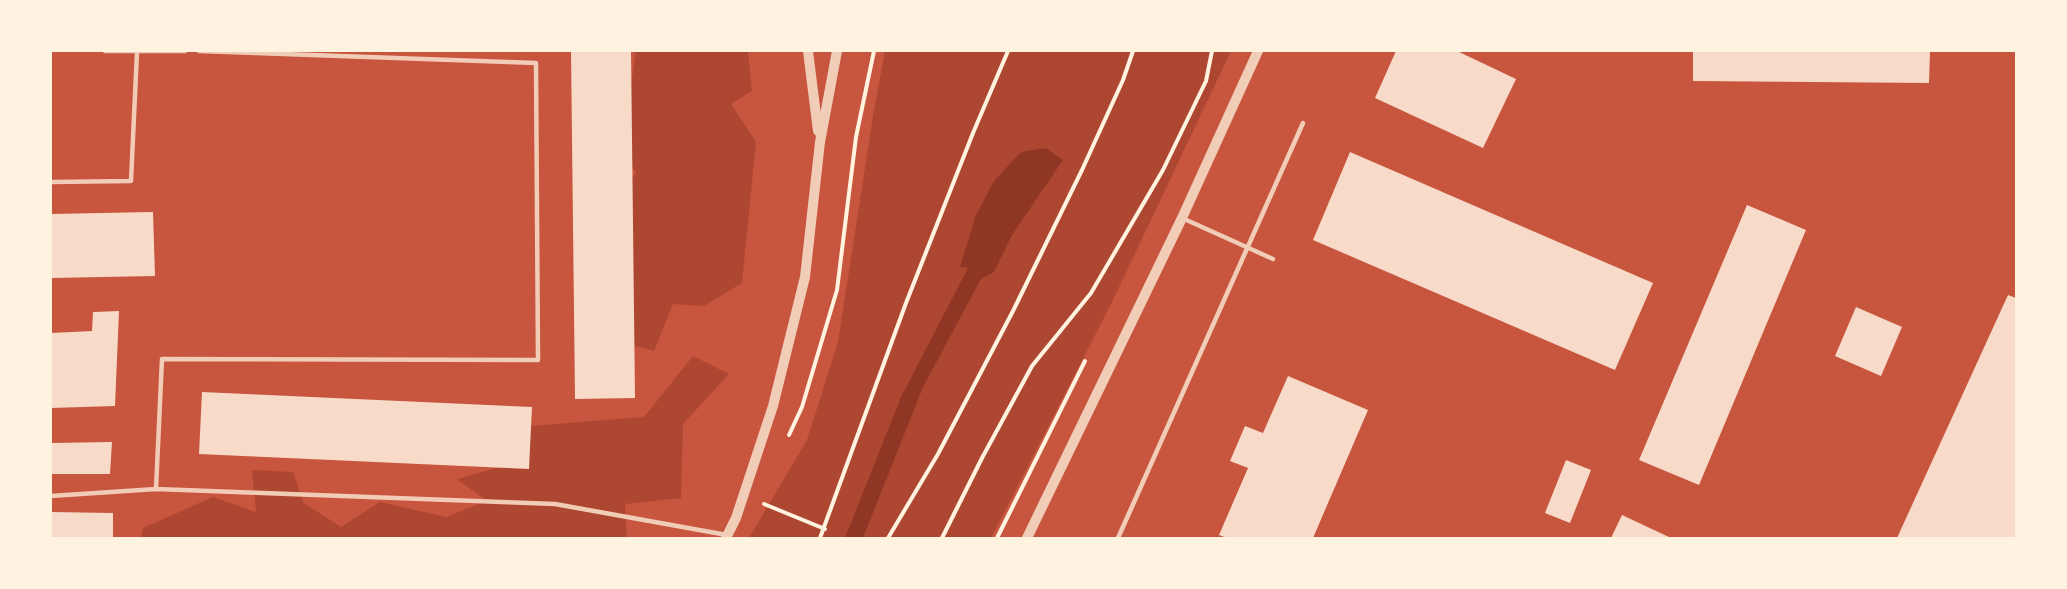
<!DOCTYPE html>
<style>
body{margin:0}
#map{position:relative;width:2067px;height:589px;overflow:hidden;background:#c8553d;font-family:Ubuntu,sans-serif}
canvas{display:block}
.frame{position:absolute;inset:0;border:52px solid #fff3e0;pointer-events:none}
</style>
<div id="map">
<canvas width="2067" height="589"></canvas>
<div class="frame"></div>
</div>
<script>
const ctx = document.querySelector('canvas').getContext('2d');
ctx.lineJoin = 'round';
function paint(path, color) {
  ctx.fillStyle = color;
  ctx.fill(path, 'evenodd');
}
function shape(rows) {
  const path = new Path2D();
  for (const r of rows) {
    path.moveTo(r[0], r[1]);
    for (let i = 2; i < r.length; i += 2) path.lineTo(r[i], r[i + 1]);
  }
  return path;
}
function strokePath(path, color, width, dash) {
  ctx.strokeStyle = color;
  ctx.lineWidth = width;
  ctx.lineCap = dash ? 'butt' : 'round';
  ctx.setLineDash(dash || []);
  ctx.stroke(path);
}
const green = shape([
 [636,51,748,51,752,91,731,104,756,142,742,283,704,306,673,304,654,351,632,345,617,192,636,173,622,148],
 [885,51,1231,51,1112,302,991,538,749,538,807,440,838,342,874,110],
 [693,356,729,374,683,424,681,498,625,504,627,538,141,538,143,528,213,497,256,512,252,470,293,472,304,503,341,527,380,502,446,517,487,501,457,479,528,459,530,426,644,417]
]);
const water = shape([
 [1046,148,1063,160,1012,235,994,272,981,279,923,387,863,538,845,538,901,397,968,268,960,267,976,215,994,181,1021,152]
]);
const building = shape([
 [571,51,631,51,635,398,575,399],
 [1396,51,1457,51,1516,79,1483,148,1375,98],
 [1693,51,1930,51,1929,83,1693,81],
 [1350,152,1653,283,1615,370,1313,240],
 [1747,205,1806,230,1699,485,1639,460],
 [153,212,155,276,51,278,51,214],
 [2008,295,2016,298,2016,538,1897,538],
 [1856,307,1902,327,1881,376,1835,356],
 [119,311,115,406,51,408,51,333,92,331,93,312],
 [1288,376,1368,410,1313,538,1227,538,1219,535,1248,468,1230,461,1245,426,1263,433],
 [202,392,532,407,529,469,199,454],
 [112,442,110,474,51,474,51,443],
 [1566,460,1591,470,1570,523,1545,513],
 [51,512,113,513,113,538,51,538],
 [1622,515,1671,538,1611,538]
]);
const path = shape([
 [789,435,802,407,837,290,856,137,874,51],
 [764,504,825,529],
 [820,538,906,303,973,133,1008,51],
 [888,538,938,454,1013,311,1082,170,1123,80,1133,51],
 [942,538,982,458,1032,366,1091,293,1163,170,1206,81,1212,51],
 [997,538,1085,361]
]);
const service = shape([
 [105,51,185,51],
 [199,51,536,63,538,360,162,359,156,489,555,504,727,535],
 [51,182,131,181,137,52],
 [1182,218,1273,259],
 [51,496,156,489],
 [1118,538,1303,123]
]);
const tertiary = shape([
 [808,51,818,131],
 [726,538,736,518,773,406,805,277,820,142,837,51],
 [1027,538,1182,218,1258,51]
]);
paint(green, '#ae4732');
paint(water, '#8f3625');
paint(building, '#f7dbc8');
strokePath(path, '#fff3e0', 4);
strokePath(service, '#f1ccb7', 4.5);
strokePath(tertiary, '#f1ccb7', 10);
</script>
